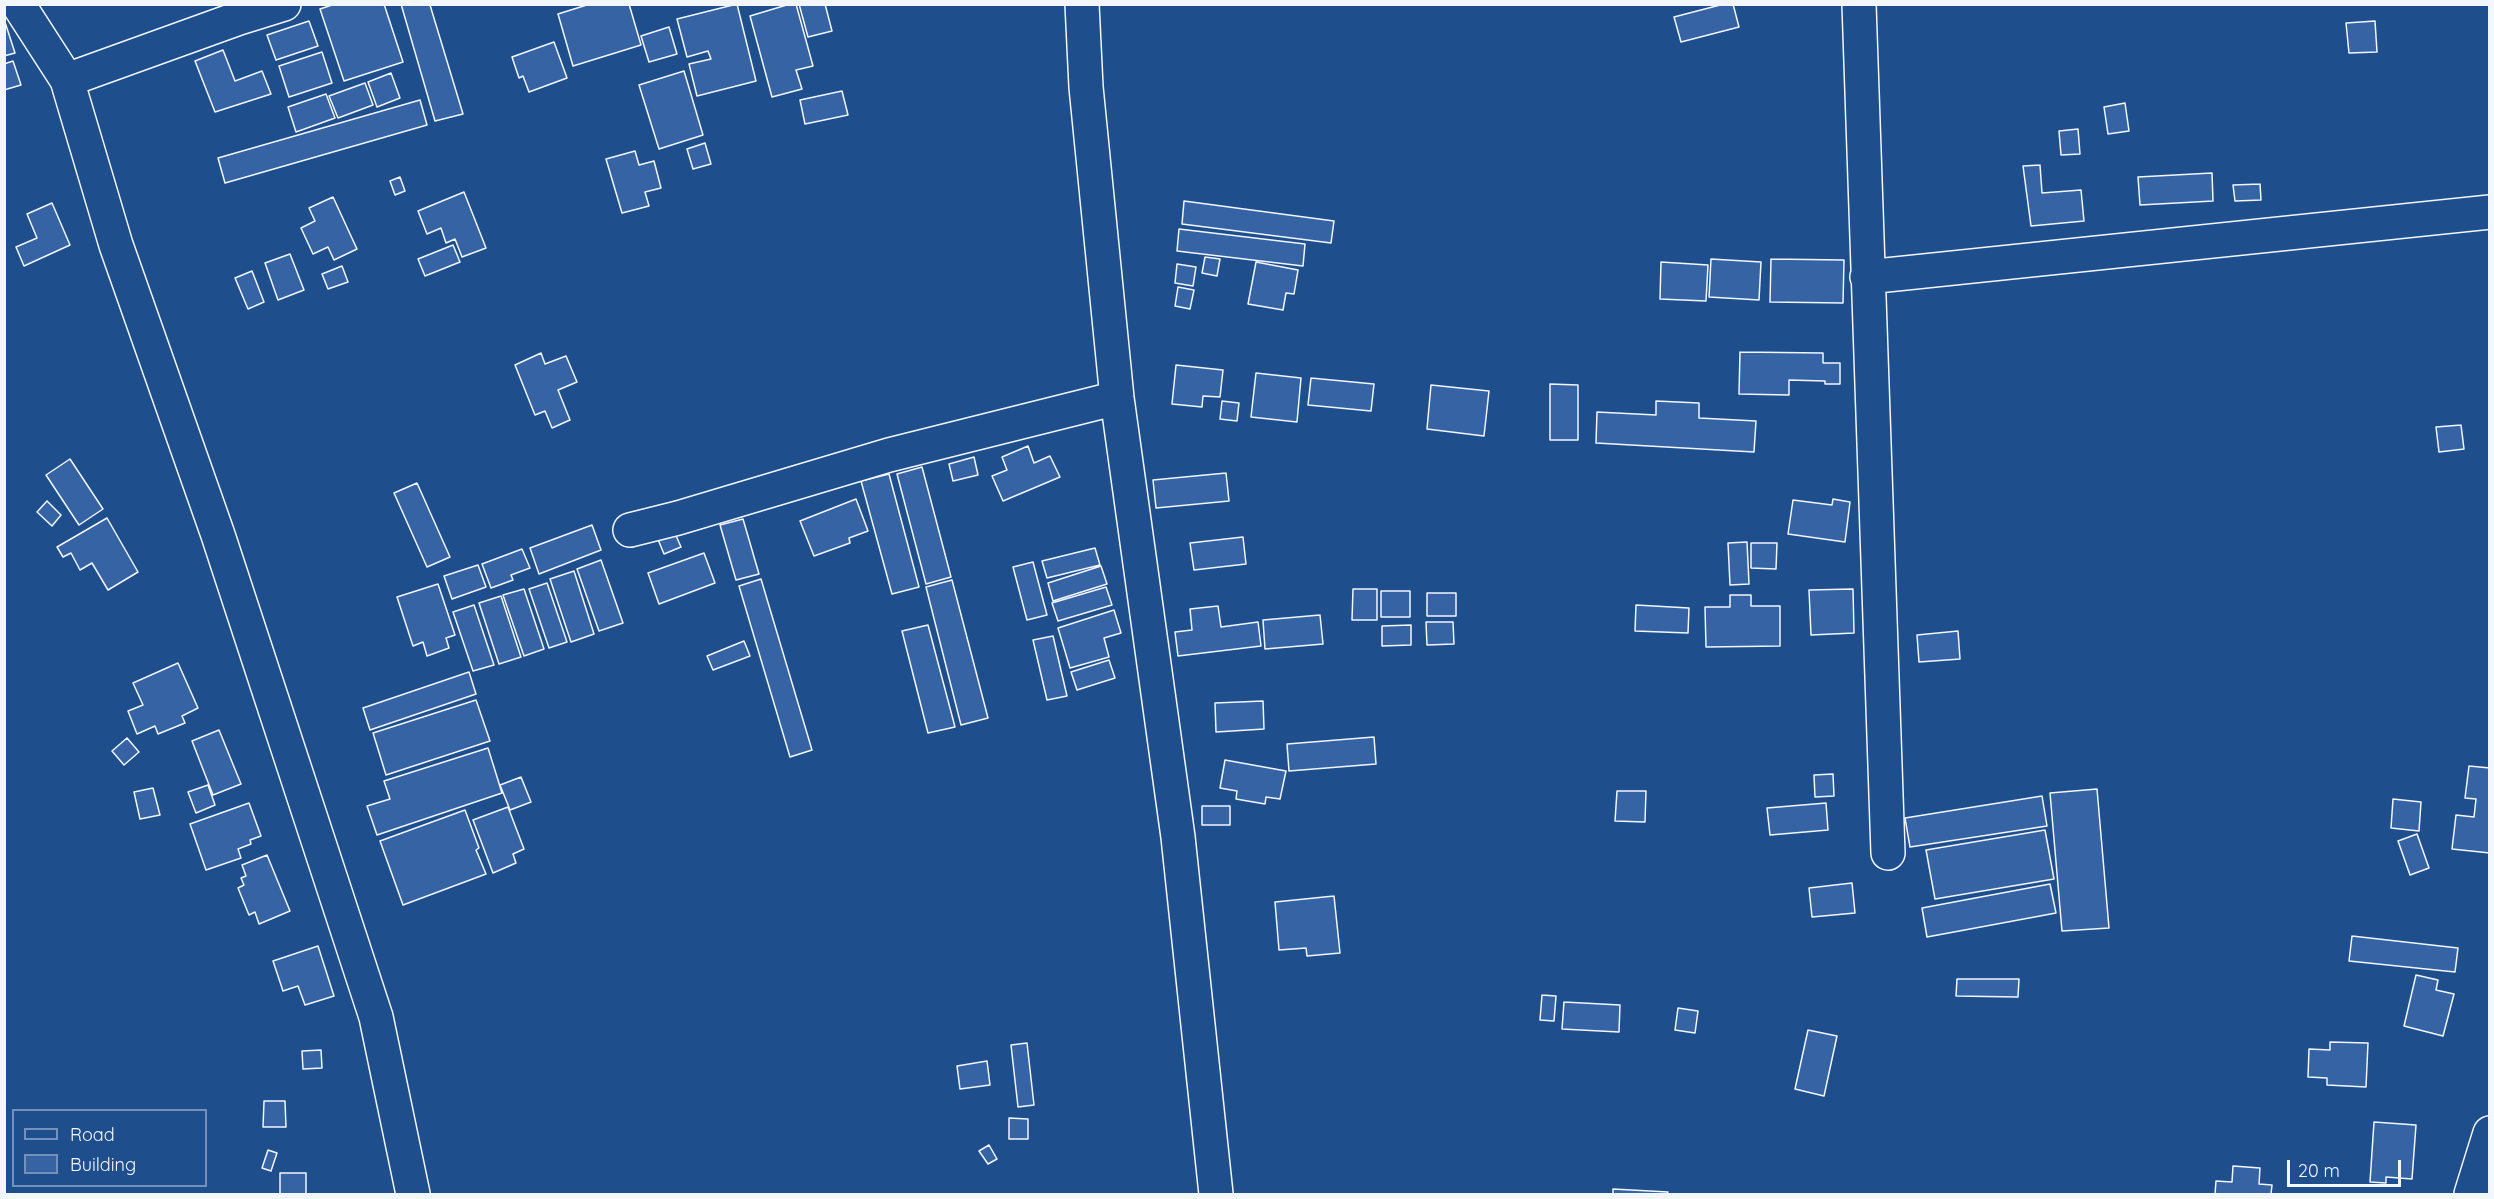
<!DOCTYPE html>
<style>
body{margin:0}
#map{position:relative;width:2494px;height:1199px;overflow:hidden;background:#1f4e8c;font-family:Quicksand,sans-serif}
canvas{display:block}
.frame{position:absolute;inset:0;border:6px solid #f2f6ff;pointer-events:none}
.legend{position:absolute;left:12px;top:1109px;width:195px;height:78px;box-sizing:border-box;background:#1f4e8c;border:2px solid #7391ba;margin:0;padding:8px 10px;list-style:none;font-size:18px;color:#f2f6ff}
.legend li{display:flex;align-items:center;gap:12px;height:30px}
.legend b{width:30px;border:2px solid #7391ba}
.scale{position:absolute;left:2287px;top:1160px;width:114px;height:27px;box-sizing:border-box;border:3px solid #f2f6ff;border-top:0;padding-left:8px;font-size:18px;line-height:21px;white-space:nowrap;color:#f2f6ff;-webkit-text-stroke:4px #1f4e8c;paint-order:stroke}
</style>
<div id="map">
<canvas width="2494" height="1199"></canvas>
<div class="frame"></div>
<ul class="legend">
<li><b style="height:8px;background:#1f4e8c"></b>Road</li>
<li><b style="height:16px;background:#3563a3"></b>Building</li>
</ul>
<div class="scale">20 m</div>
</div>
<script>
const ctx = document.querySelector('canvas').getContext('2d');
ctx.lineJoin = 'round';
function paint(path, color) {
  ctx.fillStyle = color;
  ctx.fill(path, 'evenodd');
}
function shape(rows) {
  const path = new Path2D();
  for (const r of rows) {
    path.moveTo(r[0], r[1]);
    for (let i = 2; i < r.length; i += 2) path.lineTo(r[i], r[i + 1]);
  }
  return path;
}
function strokePath(path, color, width, dash) {
  ctx.strokeStyle = color;
  ctx.lineWidth = width;
  ctx.lineCap = dash ? 'butt' : 'round';
  ctx.setLineDash(dash || []);
  ctx.stroke(path);
}
const building = shape([
 [335,4,384,4,403,62,344,81,320,9,335,4],
 [401,4,432,4,430,5,463,114,435,121,401,4],
 [590,4,629,4,641,45,573,66,558,14,590,4],
 [737,4,756,81,697,96,689,64,711,59,708,51,687,57,677,19,737,4],
 [790,4,796,4,813,66,796,70,802,89,772,97,750,16,790,4],
 [799,4,825,4,832,31,808,37,799,4],
 [1724,4,1733,4,1739,27,1681,42,1674,17,1724,4],
 [4,19,15,53,4,56,4,19],
 [309,21,318,46,276,60,267,35,309,21],
 [2375,21,2377,52,2349,53,2346,23,2375,21],
 [669,27,677,54,649,62,641,36,669,27],
 [554,42,567,78,529,92,523,76,519,78,512,57,554,42],
 [223,50,235,81,262,71,271,94,215,112,195,61,223,50],
 [322,52,332,83,289,97,279,66,322,52],
 [13,61,21,85,4,90,4,64,13,61],
 [684,71,703,135,659,149,639,85,684,71],
 [391,73,400,98,377,107,368,82,391,73],
 [365,83,373,105,338,118,329,96,365,83],
 [842,91,848,115,805,124,800,100,842,91],
 [326,94,335,118,296,132,288,107,326,94],
 [420,100,427,125,225,183,218,158,420,100],
 [2125,103,2129,131,2108,134,2104,107,2125,103],
 [2078,129,2080,154,2061,155,2059,131,2078,129],
 [705,143,711,164,693,169,687,149,705,143],
 [635,151,639,165,654,161,661,188,645,192,649,206,622,213,606,159,635,151],
 [2040,165,2042,193,2081,190,2084,221,2031,226,2023,166,2040,165],
 [2212,173,2213,201,2140,205,2138,177,2212,173],
 [400,177,405,191,395,195,390,181,400,177],
 [2260,184,2261,200,2235,201,2233,185,2260,184],
 [464,192,486,248,462,257,455,239,446,243,441,228,427,234,418,211,464,192],
 [333,197,357,249,334,260,328,247,313,254,301,228,315,221,309,208,333,197],
 [1184,201,1334,221,1331,243,1182,224,1184,201],
 [52,203,70,245,24,266,16,247,37,238,27,214,52,203],
 [1179,229,1305,244,1303,266,1177,251,1179,229],
 [453,245,460,262,425,276,418,259,453,245],
 [290,254,304,290,278,300,265,263,290,254],
 [1205,257,1220,259,1217,276,1202,273,1205,257],
 [1711,259,1761,262,1759,300,1709,297,1711,259],
 [1771,259,1844,260,1843,303,1770,302,1771,259],
 [1256,262,1298,270,1294,294,1286,293,1283,310,1248,304,1256,262],
 [1661,262,1708,265,1706,301,1660,299,1661,262],
 [1177,264,1196,267,1193,286,1175,283,1177,264],
 [342,266,348,282,328,289,322,274,342,266],
 [252,271,264,302,248,309,235,278,252,271],
 [1178,287,1194,290,1190,309,1175,306,1178,287],
 [1740,352,1823,353,1823,363,1840,363,1840,384,1825,384,1825,381,1789,380,1789,395,1739,394,1740,352],
 [541,353,545,364,566,356,577,382,558,390,570,420,552,428,545,411,535,415,515,365,541,353],
 [1176,365,1223,370,1220,397,1203,396,1202,407,1172,404,1176,365],
 [1256,373,1301,378,1297,422,1251,417,1256,373],
 [1311,378,1374,384,1371,411,1308,405,1311,378],
 [1550,384,1578,385,1578,440,1550,440,1550,384],
 [1431,385,1489,391,1484,436,1427,429,1431,385],
 [1222,401,1239,403,1237,421,1220,419,1222,401],
 [1656,401,1699,403,1699,418,1756,421,1754,452,1596,443,1597,412,1656,415,1656,401],
 [2461,425,2464,449,2439,452,2436,427,2461,425],
 [1028,446,1034,463,1050,456,1060,477,1003,501,992,476,1007,470,1002,457,1028,446],
 [974,457,978,475,953,481,949,464,974,457],
 [70,459,103,509,79,525,46,475,70,459],
 [922,467,951,577,926,584,897,474,922,467],
 [1226,473,1229,501,1156,508,1153,480,1226,473],
 [889,474,919,587,892,594,861,481,889,474],
 [417,483,450,557,427,567,394,493,417,483],
 [856,499,868,531,849,538,850,543,814,556,800,521,856,499],
 [1833,499,1850,502,1845,542,1788,534,1793,500,1832,505,1833,499],
 [47,501,61,515,52,526,37,512,47,501],
 [107,518,138,572,108,590,92,563,80,570,71,553,63,557,57,547,107,518],
 [743,519,759,574,736,580,720,525,743,519],
 [592,525,601,550,539,574,530,548,592,525],
 [674,531,681,547,664,554,657,537,674,531],
 [1243,537,1246,564,1194,570,1190,543,1243,537],
 [1747,542,1749,584,1730,585,1728,543,1747,542],
 [1751,543,1777,543,1776,569,1751,568,1751,543],
 [1095,548,1100,565,1047,578,1042,561,1095,548],
 [522,549,530,568,511,575,513,580,491,588,482,564,522,549],
 [704,553,715,583,659,604,648,573,704,553],
 [601,560,623,623,599,631,577,569,601,560],
 [1033,562,1047,615,1027,620,1013,567,1033,562],
 [478,565,486,587,452,599,444,576,478,565],
 [1101,566,1107,584,1053,601,1048,583,1101,566],
 [574,571,594,634,571,642,550,579,574,571],
 [761,579,812,750,790,757,739,586,761,579],
 [952,580,988,718,961,725,926,587,952,580],
 [547,583,567,642,549,648,529,589,547,583],
 [438,584,455,635,446,638,449,648,427,656,423,642,413,646,397,597,438,584],
 [1106,587,1112,605,1058,621,1052,603,1106,587],
 [524,589,544,649,524,656,503,595,524,589],
 [1353,589,1377,589,1377,620,1352,620,1353,589],
 [1853,589,1854,633,1811,635,1809,590,1853,589],
 [1381,591,1410,591,1410,617,1381,617,1381,591],
 [1427,593,1456,593,1456,616,1427,616,1427,593],
 [1730,595,1751,595,1751,606,1780,606,1780,646,1706,647,1705,607,1730,607,1730,595],
 [501,596,521,657,499,664,479,603,501,596],
 [474,605,494,665,473,671,453,612,474,605],
 [1636,605,1689,608,1688,633,1635,631,1636,605],
 [1218,606,1221,627,1258,622,1261,646,1178,656,1175,632,1192,630,1190,609,1218,606],
 [1114,610,1121,633,1104,638,1109,657,1070,668,1058,628,1114,610],
 [1320,615,1323,644,1265,649,1263,620,1320,615],
 [1426,622,1453,622,1454,644,1427,645,1426,622],
 [928,625,955,727,928,733,902,631,928,625],
 [1411,625,1411,645,1382,646,1382,626,1411,625],
 [1958,631,1960,659,1919,662,1917,635,1958,631],
 [1053,636,1067,696,1047,700,1033,640,1053,636],
 [744,641,750,656,713,670,707,656,744,641],
 [1109,660,1115,678,1077,690,1071,672,1109,660],
 [178,663,198,708,182,716,185,723,158,734,155,726,137,734,128,711,143,705,133,683,178,663],
 [469,672,476,694,370,730,363,708,469,672],
 [476,700,490,741,386,775,373,733,476,700],
 [1263,701,1264,729,1216,732,1215,703,1263,701],
 [219,730,241,784,213,795,192,741,219,730],
 [1374,737,1376,764,1289,771,1287,744,1374,737],
 [127,738,139,752,124,765,112,751,127,738],
 [488,748,502,793,377,835,367,806,390,799,384,781,488,748],
 [1225,760,1286,771,1280,799,1266,797,1265,804,1236,799,1237,791,1220,788,1225,760],
 [2469,766,2490,768,2490,853,2452,849,2456,815,2474,817,2476,799,2465,798,2469,766],
 [1833,774,1834,796,1815,797,1814,775,1833,774],
 [521,777,531,802,510,810,500,785,521,777],
 [208,785,215,805,196,813,188,792,208,785],
 [153,788,160,815,140,819,134,792,153,788],
 [2097,789,2109,928,2062,931,2050,793,2097,789],
 [1617,791,1646,791,1645,822,1615,821,1617,791],
 [2042,796,2047,826,1910,847,1905,818,2042,796],
 [2393,799,2421,802,2419,831,2391,828,2393,799],
 [249,803,261,836,250,840,251,844,238,849,241,858,206,870,190,824,249,803],
 [1826,803,1828,830,1770,835,1767,808,1826,803],
 [1202,806,1230,806,1230,825,1202,825,1202,806],
 [508,807,524,849,513,854,516,863,493,873,473,820,508,807],
 [465,810,479,848,476,850,486,874,403,905,380,841,465,810],
 [2045,830,2054,879,1935,899,1926,850,2045,830],
 [2417,834,2429,868,2410,875,2398,841,2417,834],
 [267,855,290,911,259,924,255,912,249,915,238,888,244,885,241,878,246,876,242,865,267,855],
 [1852,883,1855,913,1812,917,1809,888,1852,883],
 [2050,884,2056,913,1927,937,1922,908,2050,884],
 [1334,896,1340,953,1307,956,1306,948,1279,950,1275,902,1334,896],
 [2352,936,2458,948,2455,972,2349,961,2352,936],
 [318,946,334,996,305,1005,298,986,283,991,273,961,318,946],
 [2416,975,2438,980,2436,990,2454,994,2443,1036,2404,1026,2416,975],
 [1957,979,2019,979,2018,997,1956,996,1957,979],
 [1542,995,1556,996,1554,1021,1540,1020,1542,995],
 [1564,1002,1620,1005,1619,1032,1562,1029,1564,1002],
 [1678,1008,1698,1011,1695,1033,1675,1030,1678,1008],
 [1808,1030,1837,1036,1824,1096,1795,1089,1808,1030],
 [2330,1042,2368,1043,2366,1087,2327,1085,2327,1078,2308,1077,2309,1049,2330,1050,2330,1042],
 [1027,1043,1034,1105,1018,1107,1011,1045,1027,1043],
 [321,1050,322,1068,303,1069,302,1051,321,1050],
 [987,1061,990,1085,960,1089,957,1066,987,1061],
 [264,1101,285,1101,286,1127,263,1127,264,1101],
 [1009,1118,1028,1119,1028,1139,1009,1139,1009,1118],
 [2374,1122,2416,1125,2412,1179,2386,1177,2386,1183,2370,1182,2374,1122],
 [989,1145,997,1159,988,1164,979,1151,989,1145],
 [268,1150,277,1153,271,1171,262,1168,268,1150],
 [2233,1166,2260,1168,2259,1184,2272,1185,2271,1194,2215,1194,2216,1181,2232,1182,2233,1166],
 [280,1173,306,1173,306,1194,280,1194,280,1173],
 [1613,1189,1668,1192,1667,1194,1613,1194,1613,1189]
]);
const street = shape([
 [18,4,67,80,116,245,218,535,376,1017,413,1194],
 [1082,4,1086,87,1117,398,1178,837,1216,1194],
 [1859,4,1888,853],
 [67,80,239,18,284,4],
 [1867,277,2490,212],
 [630,530,678,518,889,455,1117,398],
 [2471,1194,2490,1133]
]);
paint(building, '#3563a3');
strokePath(building, '#f2f6ff', 1.5);
strokePath(street, '#f2f6ff', 36);
strokePath(street, '#1f4e8c', 33);
</script>
